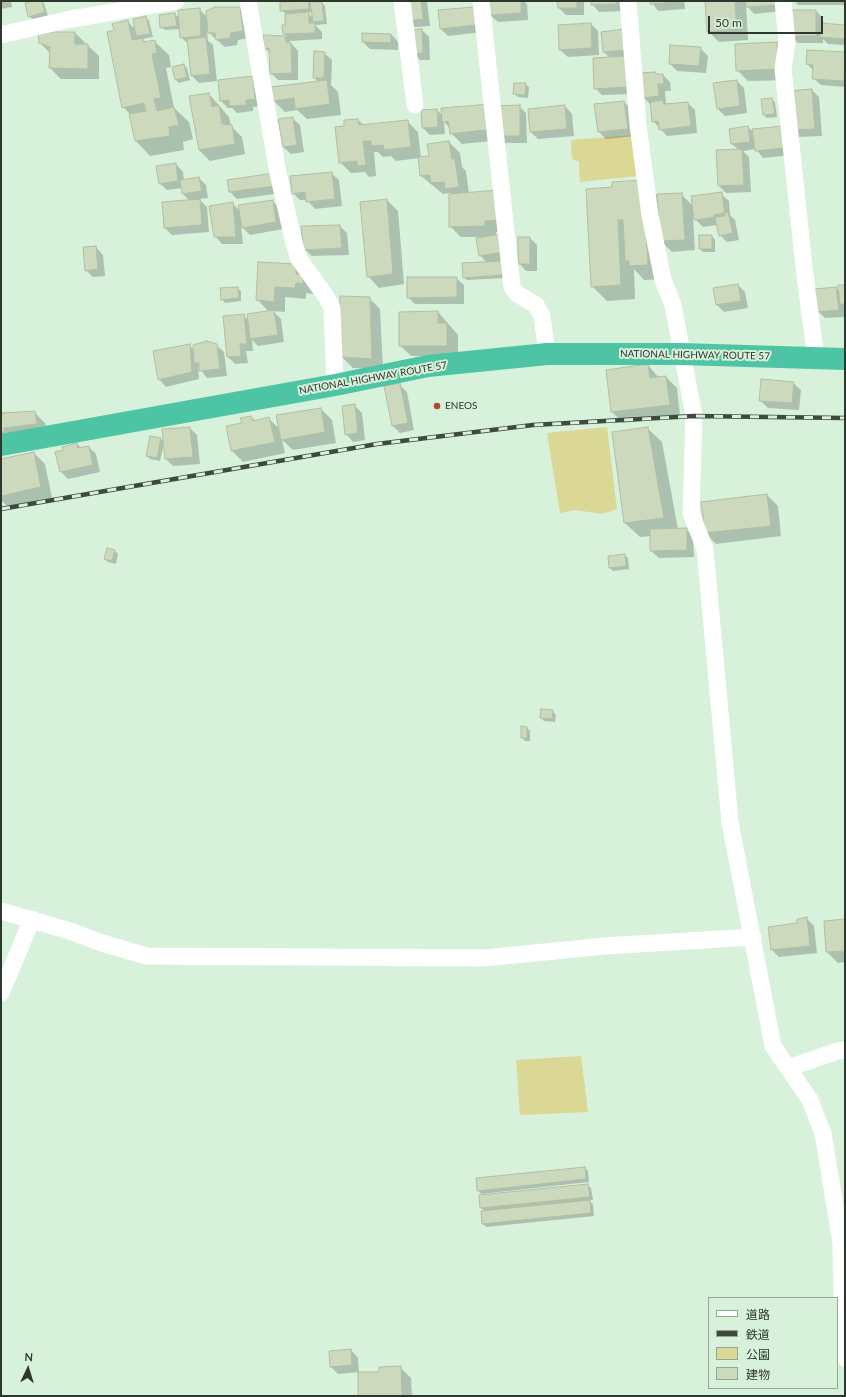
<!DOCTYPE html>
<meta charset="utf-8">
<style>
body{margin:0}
#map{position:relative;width:846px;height:1397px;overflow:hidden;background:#d7f1db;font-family:Lato,"Noto Sans JP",sans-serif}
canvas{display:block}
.frame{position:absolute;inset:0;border:2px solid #2d372e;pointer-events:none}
.legend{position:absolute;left:708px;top:1297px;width:130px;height:92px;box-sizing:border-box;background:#d7f1db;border:1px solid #93a796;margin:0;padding:5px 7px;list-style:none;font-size:12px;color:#2d372e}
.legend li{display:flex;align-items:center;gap:8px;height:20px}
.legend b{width:20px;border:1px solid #93a796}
.north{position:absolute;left:8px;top:1349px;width:40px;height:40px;-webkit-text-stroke:3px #d7f1db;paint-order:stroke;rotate:4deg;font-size:11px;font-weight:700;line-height:16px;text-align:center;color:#2d372e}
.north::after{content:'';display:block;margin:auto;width:14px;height:18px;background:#2d372e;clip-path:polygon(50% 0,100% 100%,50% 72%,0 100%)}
.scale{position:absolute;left:708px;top:16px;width:115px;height:18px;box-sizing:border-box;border:2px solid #2d372e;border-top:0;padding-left:5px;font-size:12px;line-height:14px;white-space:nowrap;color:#2d372e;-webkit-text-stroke:3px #d7f1db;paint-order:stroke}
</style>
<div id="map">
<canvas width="846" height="1397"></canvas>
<div class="frame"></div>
<ul class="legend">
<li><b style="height:5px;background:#fff"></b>道路</li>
<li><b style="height:5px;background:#3e4a3f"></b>鉄道</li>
<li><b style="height:11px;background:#dbd895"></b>公園</li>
<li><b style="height:11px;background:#ccd9bd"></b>建物</li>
</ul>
<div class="north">N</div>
<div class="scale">50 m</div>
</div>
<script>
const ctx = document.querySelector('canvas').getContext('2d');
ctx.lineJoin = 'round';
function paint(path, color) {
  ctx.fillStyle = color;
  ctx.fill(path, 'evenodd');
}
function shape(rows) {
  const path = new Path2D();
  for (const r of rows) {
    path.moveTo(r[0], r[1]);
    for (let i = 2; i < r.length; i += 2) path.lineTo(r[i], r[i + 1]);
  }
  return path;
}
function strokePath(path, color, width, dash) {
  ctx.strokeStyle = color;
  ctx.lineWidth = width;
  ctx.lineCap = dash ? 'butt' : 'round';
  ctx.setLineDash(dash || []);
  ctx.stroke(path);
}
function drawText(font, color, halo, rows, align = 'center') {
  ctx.font = font + ' Lato,sans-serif';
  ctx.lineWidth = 4;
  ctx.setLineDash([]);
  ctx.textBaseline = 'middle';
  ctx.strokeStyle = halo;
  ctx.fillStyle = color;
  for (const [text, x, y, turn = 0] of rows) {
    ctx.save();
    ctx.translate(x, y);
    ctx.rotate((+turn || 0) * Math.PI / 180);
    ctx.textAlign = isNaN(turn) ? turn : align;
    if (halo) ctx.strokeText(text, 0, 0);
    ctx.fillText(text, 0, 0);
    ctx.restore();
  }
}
const green = shape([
 [632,135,638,176,580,182,579,162,572,159,571,140],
 [607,427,617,509,602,514,575,510,560,513,547,433],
 [581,1056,588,1112,520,1115,516,1060]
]);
const shadow = shape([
 [1,1,11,1,12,7,1,9],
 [36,1,42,1,44,3,48,16,33,20,29,16],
 [308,1,312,5,322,3,325,6,327,24,315,25,322,32,322,39,289,41,298,51,298,80,278,80,271,73,271,54,265,48,264,36,287,37,284,34,286,26,286,14,281,10],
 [307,12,313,12,313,18],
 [406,1,427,1,430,26,415,27,408,20],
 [490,1,524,1,527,4,528,20,498,22,490,15],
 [558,1,584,1,584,15,566,15,559,8],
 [592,1,623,1,624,11,599,12,592,4],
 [638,1,650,1,639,2],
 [651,1,684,1,685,9,658,11],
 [706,1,782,1,783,11,754,14,746,5,748,40,719,42,708,31],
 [795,1,845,1,845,5,798,5],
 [239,8,246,15,250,38,238,40,237,45,225,47,207,31,208,41,213,45,217,81,199,83,192,76,189,45,181,37,180,29,165,30,161,27,175,14,180,19,199,9,208,18],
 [474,8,483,32,448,36,441,29],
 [816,11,823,18,823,24,845,26,845,45,828,44,823,39,823,43,798,43,791,36],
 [146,17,149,21,153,37,142,39,146,42,154,41,169,55,171,67,166,68,174,108,189,122,193,139,183,142,184,150,150,156,136,141,131,115,123,107,115,31,128,22,136,30],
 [591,24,598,31,599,55,568,57,560,50],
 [422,30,429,37,430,60,420,60,413,53],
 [625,30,633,94,602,95,595,88,610,58,604,52,602,33],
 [75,33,99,56,99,79,61,79,50,68,51,54,40,43],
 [363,34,391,34,398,42,398,50,370,49,363,42],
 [776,43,787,54,788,80,748,81,737,70],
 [700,48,708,56,706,73,677,71,670,64],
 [808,51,845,53,845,87,821,85,813,78,814,71,807,64],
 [324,53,332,60,331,85,338,92,341,115,307,119,297,110,285,112,274,101,318,82,314,77],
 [183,65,187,68,190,80,179,83,176,80],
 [655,73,658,75,663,75,670,82,671,91,665,91,666,104,688,103,695,110,697,133,667,136,653,121,651,105,643,97],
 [253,78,262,106,253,107,253,111,237,113,232,108,228,108,221,101,219,81],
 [737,81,744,88,747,113,725,116,718,109,715,83],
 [525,84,529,87,528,98,518,97,514,94],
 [812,90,819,97,822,136,798,137,791,130],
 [209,94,229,117,231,126,242,137,245,154,210,161,199,150],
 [772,99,775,102,777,117,767,118,764,115],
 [624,102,631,109,635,136,606,139,599,132],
 [519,106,526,113,527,143,505,143,502,140,462,144,451,133,450,128,444,122,445,134,430,135,423,128,437,110,443,116,498,113],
 [565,106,572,114,574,136,538,139,531,132],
 [292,118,300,125,304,152,291,154,283,147],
 [358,120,364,125,407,121,418,132,421,158,430,157,449,142,460,153,462,167,466,171,469,194,511,231,496,232,496,236,511,259,500,260,505,265,505,278,467,280,464,277,487,263,480,255,481,237,461,237,450,226,452,195,450,193,443,194,421,176,419,158,396,161,391,156,383,157,378,152,374,152,376,176,369,177,365,172,351,173,340,162,345,127],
 [748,127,754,133,782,127,791,155,763,158,756,149,743,151,749,157,751,192,726,193,719,186,739,150,732,144,730,130],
 [176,164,183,172,184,180,199,178,206,185,208,198,199,199,207,207,209,232,172,235,165,228,190,201,183,194,182,188,167,190,159,183],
 [331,173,339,180,342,206,315,209,307,200,300,200,293,193],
 [273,174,282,193,237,199,230,192],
 [643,181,657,195,681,194,693,206,721,194,729,201,730,215,735,220,739,240,727,242,720,235,717,225,703,227,693,217,695,250,672,252,660,240,662,279,644,280,634,269,635,299,607,301,592,286,613,188],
 [387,200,398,211,404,284,379,288,368,276],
 [272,201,280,208,283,229,250,235,241,226,243,244,222,244,215,236,233,204,240,211],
 [340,226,347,233,349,255,312,256,304,249],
 [712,236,715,240,715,252,703,252,700,249],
 [530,238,537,245,537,271,526,271,519,263],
 [96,247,103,255,105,276,93,277,86,270],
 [296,265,314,287,313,294,306,293,306,299,285,297,285,312,273,311,281,319,284,342,258,346,252,340,253,351,246,351,248,363,235,364,228,357,243,315,248,320,269,312,257,299],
 [456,278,464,285,464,304,415,304,408,297],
 [738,285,745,292,748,308,724,312,717,305,714,289],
 [845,286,845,317,825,318,818,311,836,288,840,292],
 [237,288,241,291,241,301,225,303,222,299],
 [369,298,380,309,383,369,353,368,342,357],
 [438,312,458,335,458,356,411,356,400,345],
 [189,345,194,350,216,345,224,352,227,376,207,378,198,366,199,379,166,387,159,379],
 [648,365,659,378,666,377,677,388,680,416,623,423,612,412],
 [793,383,801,390,799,410,768,408,760,400],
 [400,385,407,392,414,430,400,433,393,426],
 [354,405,362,413,365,440,353,442,346,434],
 [321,409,332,420,336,443,293,450,282,440,285,453,243,462,232,451,227,427,243,424,251,417,256,421,269,419,280,429],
 [1,411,4,413,34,412,45,423,48,435,1,444],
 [190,428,197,435,200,464,173,466,166,459,164,443,160,461,150,459,147,456,161,439,164,442],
 [647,428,662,442,678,529,686,529,693,536,694,557,659,558,651,551,651,536,640,537,625,523],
 [77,444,81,448,89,447,96,454,100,472,68,479,61,472],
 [34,453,45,464,52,498,8,507,1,500,1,469],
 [767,495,778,506,781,536,716,544,705,533],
 [108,549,115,551,118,554,116,564,108,562,105,559],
 [625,555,628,558,629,569,613,571,610,568],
 [552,711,556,715,555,722,544,721,541,718],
 [527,728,530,731,530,741,525,741,522,737],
 [806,918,814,926,817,953,779,957,772,950],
 [845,920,845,962,838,963,827,952],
 [585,1168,588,1171,589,1182,481,1194,478,1190],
 [588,1185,591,1188,593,1200,588,1200,593,1204,594,1216,486,1227,483,1224,482,1212,486,1212,481,1208],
 [351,1350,358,1358,359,1373,380,1372,400,1367,411,1378,412,1396,359,1396,359,1372,338,1374,331,1367]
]);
const building = shape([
 [32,1,42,1,45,12,28,17,25,3,32,1],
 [308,1,309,9,280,11,280,2,308,1],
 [405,1,421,1,423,19,407,21,405,1],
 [489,1,521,1,521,13,489,15,489,1],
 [557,1,577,1,577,8,558,8,557,1],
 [591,1,617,1,617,4,591,5,591,1],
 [650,1,678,1,678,2,650,4,650,1],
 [705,1,735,1,737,29,707,32,705,1],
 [746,1,776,1,776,5,746,7,746,1],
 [310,2,322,2,324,21,313,22,310,2],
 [215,7,240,7,243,31,231,33,230,38,216,40,215,33,208,33,206,11,215,7],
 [474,7,476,25,440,29,438,10,474,7],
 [200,8,201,36,180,38,178,10,200,8],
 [790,10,816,10,816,36,790,36,790,10],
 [309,12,309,23,315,23,315,33,283,34,282,25,285,25,285,14,309,12],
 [175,13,177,26,160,28,159,15,175,13],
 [146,16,150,34,136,36,133,19,146,16],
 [128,20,132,40,143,38,144,42,155,40,157,53,152,54,161,98,154,99,157,111,174,107,179,125,169,127,170,136,135,141,129,114,146,111,144,103,122,108,107,32,114,30,112,24,128,20],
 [591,23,592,48,559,50,558,25,591,23],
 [821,23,845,25,845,39,820,37,821,23],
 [422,29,423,53,412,53,410,30,422,29],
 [625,29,628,50,603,52,601,32,625,29],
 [38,32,75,32,75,44,88,44,88,69,49,68,50,47,39,43,38,32],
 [362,33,391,34,391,43,362,42,362,33],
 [263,35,285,36,286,42,291,43,292,73,270,74,269,48,264,49,263,35],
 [206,37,210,74,191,76,187,39,206,37],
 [777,42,778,69,736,71,735,44,777,42],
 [670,45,701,47,699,66,669,64,670,45],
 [807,50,845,52,844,81,812,79,813,65,806,64,807,50],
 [314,51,325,52,324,78,313,78,314,51],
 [625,56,627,87,594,89,593,58,625,56],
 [184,64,187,77,175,80,172,67,184,64],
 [655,72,656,74,663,74,664,84,658,84,659,96,642,98,640,73,655,72],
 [253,76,255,99,246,100,246,105,229,106,229,100,220,101,218,80,253,76],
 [327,80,330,104,295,109,294,98,273,101,271,87,327,80],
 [737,80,740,106,717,109,713,83,737,80],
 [514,83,526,83,525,95,513,94,514,83],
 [812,89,815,129,790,130,788,91,812,89],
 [209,93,212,107,219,105,222,124,232,125,235,144,199,150,189,96,209,93],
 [772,98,775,114,763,115,761,99,772,98],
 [663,100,664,104,688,102,691,126,659,130,658,121,652,122,650,102,663,100],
 [624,101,628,129,598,132,594,104,624,101],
 [490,104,493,129,450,134,448,121,442,122,441,108,490,104],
 [520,105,520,136,497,136,496,106,520,105],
 [565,105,567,129,530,132,528,109,565,105],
 [437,109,438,127,422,128,421,110,437,109],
 [293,117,297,145,283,147,278,119,293,117],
 [358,119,359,125,408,120,411,147,384,150,383,145,371,146,371,141,363,141,366,165,357,166,357,161,339,163,335,127,344,126,344,120,358,119],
 [748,126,750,142,731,144,729,129,748,126],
 [782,126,785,148,755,151,752,129,782,126],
 [449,141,452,159,455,159,459,187,445,189,444,182,431,183,430,175,420,176,418,157,429,156,427,144,449,141],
 [742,149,744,185,718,186,716,150,742,149],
 [176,163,178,181,159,184,156,166,176,163],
 [332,172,335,199,306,202,305,192,292,194,290,176,332,172],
 [274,173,275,186,229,192,227,180,274,173],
 [199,177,202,191,182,194,180,180,199,177],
 [643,180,648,265,629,266,629,261,625,261,623,220,618,220,621,285,591,287,586,189,612,187,612,182,643,180],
 [498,190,501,220,485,221,485,226,449,227,449,194,498,190],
 [722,192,725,216,694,220,691,196,722,192],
 [682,193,685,240,660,241,657,194,682,193],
 [200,199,202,225,164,228,162,202,200,199],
 [387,199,393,274,367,277,360,202,387,199],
 [273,200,276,222,242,228,238,205,273,200],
 [233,202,236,237,214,237,209,206,233,202],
 [728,212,733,233,719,236,714,215,728,212],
 [340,225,342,248,303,250,301,226,340,225],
 [501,234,504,252,479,256,476,238,501,234],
 [699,235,712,235,712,249,699,249,699,235],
 [518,237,530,237,530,264,518,264,518,237],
 [96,246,98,269,85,271,83,247,96,246],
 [502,261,502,275,463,278,462,263,502,261],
 [258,262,296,264,296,274,303,275,303,284,296,283,295,288,275,287,274,302,256,300,258,262],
 [407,277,457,277,457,297,407,298,407,277],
 [738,284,741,301,716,305,713,288,738,284],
 [838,285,845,285,845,304,840,304,838,285],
 [238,287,239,298,221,300,220,288,238,287],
 [836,287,839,310,817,312,815,289,836,287],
 [340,296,370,297,372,359,341,357,340,296],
 [274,310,278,335,250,339,247,314,274,310],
 [438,311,438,323,447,323,447,346,399,346,399,312,438,311],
 [244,314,247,344,240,344,241,356,227,357,223,316,244,314],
 [207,341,217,344,220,369,199,371,199,363,194,363,193,345,207,341],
 [190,344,192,372,158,380,153,351,190,344],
 [648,364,650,378,666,376,670,405,611,412,606,370,648,364],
 [761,379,794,382,792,403,759,401,761,379],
 [400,383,408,423,392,426,384,386,400,383],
 [355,404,358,433,345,435,342,406,355,404],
 [321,408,325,432,281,440,276,415,321,408],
 [1,410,2,413,35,411,37,424,4,428,4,432,1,432,1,410],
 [251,416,253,421,269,417,275,442,231,451,226,426,242,423,240,418,251,416],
 [190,427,193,457,165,459,162,429,190,427],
 [648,427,664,518,624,523,612,432,648,427],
 [150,436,161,438,157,458,146,456,150,436],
 [77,443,78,448,89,446,93,465,60,472,55,452,63,450,62,447,77,443],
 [34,452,41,487,1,496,1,459,34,452],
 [767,494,771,526,705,533,701,502,767,494],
 [687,528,687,550,650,551,650,529,687,528],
 [107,548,115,550,112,561,104,559,107,548],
 [625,554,626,566,609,568,608,556,625,554],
 [541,709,553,710,552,719,540,718,541,709],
 [521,726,527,727,527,738,521,738,521,726],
 [807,917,810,946,771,950,768,927,797,923,797,919,807,917],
 [845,919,845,951,826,952,824,921,845,919],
 [585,1167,586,1179,477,1191,476,1178,585,1167],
 [588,1184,590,1197,480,1208,479,1195,588,1184],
 [590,1200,591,1213,482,1224,481,1211,590,1200],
 [351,1349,352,1365,330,1367,329,1351,351,1349],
 [401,1366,402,1396,358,1396,358,1372,379,1372,379,1367,401,1366]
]);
const minor = shape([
 [248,1,278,173,294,243,299,259,327,298,332,308,335,385],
 [402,1,415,105],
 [481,1,512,287,516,293,536,305,542,316,547,354],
 [628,1,638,125,650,215,663,280,673,305,694,416,691,513,705,549,730,822,773,1046,810,1100,823,1133,841,1243,843,1351,845,1358],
 [783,1,787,42,783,69,805,276,816,358],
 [1,35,66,20,176,1],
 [1,911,70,931,99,942,146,956,484,958,605,946,753,937],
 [1,993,32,919],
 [788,1068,838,1051,845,1050]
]);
const highway = shape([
 [1,445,335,385,428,366,547,354,681,354,845,359]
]);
const rail = shape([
 [1,509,377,444,533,425,694,416,845,418]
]);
const markers = [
 [437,406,4,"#b34b28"]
];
const streetNames = [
 ["NATIONAL HIGHWAY ROUTE 57",695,355,1],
 ["NATIONAL HIGHWAY ROUTE 57",373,378,-10]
];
const poiNames = [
 ["ENEOS",445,406]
];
paint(green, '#dbd895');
paint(shadow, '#0003');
paint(building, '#ccd9bd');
strokePath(building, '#b2bea3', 1);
strokePath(minor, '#fff', 17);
strokePath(highway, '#4dc4a4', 22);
strokePath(rail, '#3e4a3f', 4.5);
strokePath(rail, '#d7f1db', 3, [9]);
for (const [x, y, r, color] of markers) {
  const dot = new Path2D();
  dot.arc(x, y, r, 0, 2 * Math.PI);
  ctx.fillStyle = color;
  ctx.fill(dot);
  strokePath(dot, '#d7f1db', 1.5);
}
drawText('10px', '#2d372e', '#d7f1db', streetNames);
drawText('10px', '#2d372e', '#d7f1db', poiNames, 'left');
</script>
